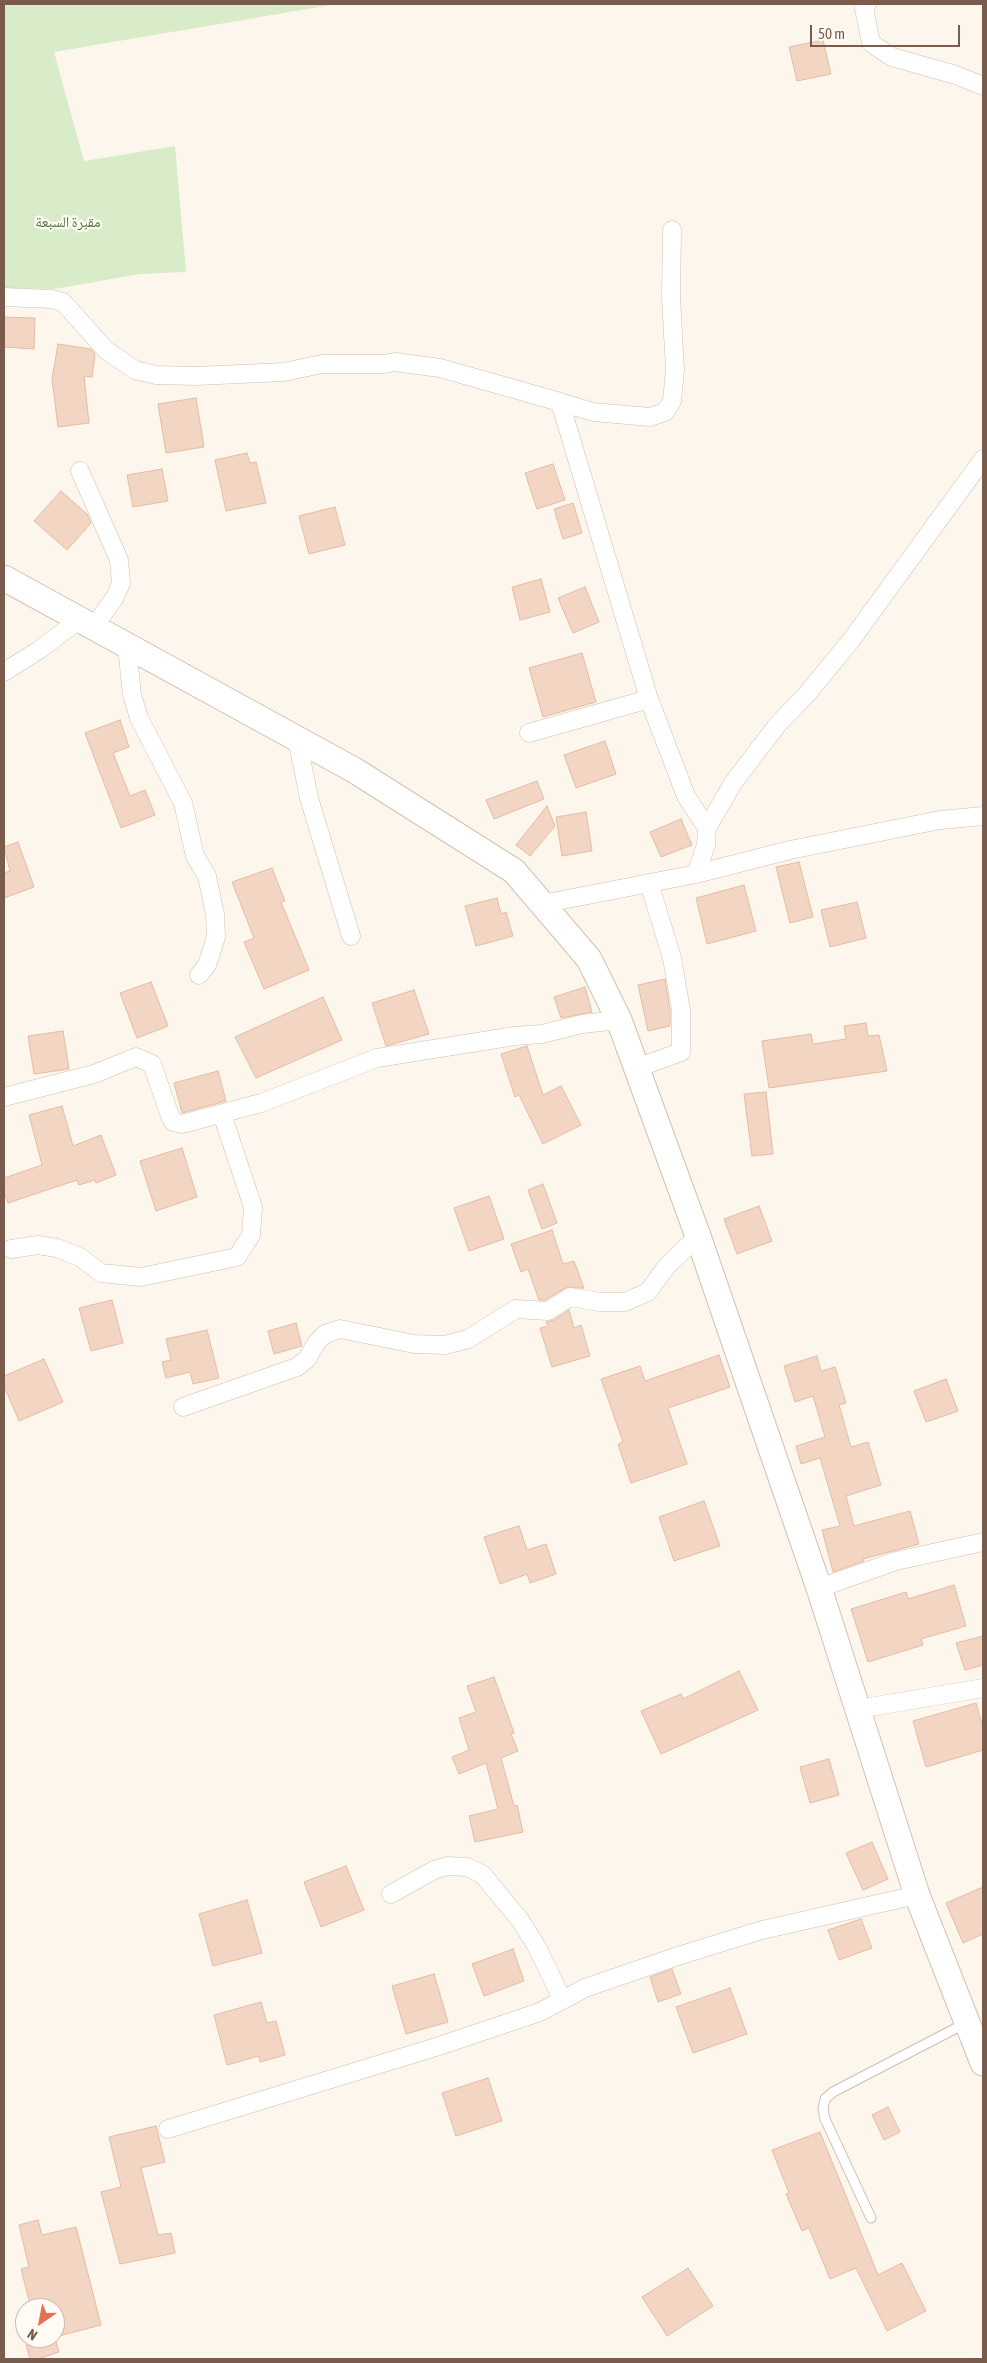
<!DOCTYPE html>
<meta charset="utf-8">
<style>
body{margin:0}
#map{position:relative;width:987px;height:2363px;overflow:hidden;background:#fdf6ec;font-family:"Asap Condensed",sans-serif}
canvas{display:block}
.frame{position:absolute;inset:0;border:5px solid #7a5c4d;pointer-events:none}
.north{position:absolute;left:15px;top:2298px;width:50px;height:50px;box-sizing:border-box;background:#fffaf3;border:1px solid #cabbb1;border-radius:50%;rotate:213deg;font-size:14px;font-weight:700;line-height:20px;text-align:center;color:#7a5c4d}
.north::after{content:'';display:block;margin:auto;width:18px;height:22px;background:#e76f51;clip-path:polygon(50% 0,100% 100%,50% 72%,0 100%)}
.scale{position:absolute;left:810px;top:25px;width:150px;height:22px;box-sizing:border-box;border:2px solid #7a5c4d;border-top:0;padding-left:6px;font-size:15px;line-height:18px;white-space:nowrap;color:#7a5c4d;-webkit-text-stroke:4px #fffaf3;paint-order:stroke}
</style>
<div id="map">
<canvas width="987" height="2363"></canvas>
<div class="frame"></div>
<div class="north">N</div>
<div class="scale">50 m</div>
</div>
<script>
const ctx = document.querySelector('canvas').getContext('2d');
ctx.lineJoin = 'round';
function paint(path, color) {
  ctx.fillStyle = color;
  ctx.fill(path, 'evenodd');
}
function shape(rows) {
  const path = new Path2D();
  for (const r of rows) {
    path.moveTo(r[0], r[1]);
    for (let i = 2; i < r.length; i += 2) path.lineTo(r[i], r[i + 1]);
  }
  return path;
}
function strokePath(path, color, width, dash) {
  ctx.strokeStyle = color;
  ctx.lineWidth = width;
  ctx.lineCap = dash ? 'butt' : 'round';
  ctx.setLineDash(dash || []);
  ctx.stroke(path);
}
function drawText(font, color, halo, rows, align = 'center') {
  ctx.font = font + ' "Asap Condensed","Noto Naskh Arabic",sans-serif';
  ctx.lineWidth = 4.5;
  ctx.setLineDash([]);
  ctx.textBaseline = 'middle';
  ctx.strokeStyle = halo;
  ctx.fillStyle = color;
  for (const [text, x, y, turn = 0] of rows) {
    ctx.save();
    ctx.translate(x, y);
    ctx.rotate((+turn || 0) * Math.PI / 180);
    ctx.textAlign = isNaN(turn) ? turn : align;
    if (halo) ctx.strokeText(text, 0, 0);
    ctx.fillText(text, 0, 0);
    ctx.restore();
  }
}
const green = shape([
 [4,4,337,4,54,52,84,161,175,146,186,272,140,274,54,289,4,288]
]);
const building = shape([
 [823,40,831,74,797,81,789,47,823,40],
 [4,317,35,318,34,349,4,347,4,317],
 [58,344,91,349,95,354,92,377,84,376,89,423,58,427,52,379,58,344],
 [196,398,204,447,166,453,158,404,196,398],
 [247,453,250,463,256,462,266,503,226,511,215,460,247,453],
 [553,464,565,500,537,509,525,473,553,464],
 [162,469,168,501,133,507,127,475,162,469],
 [61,491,87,514,91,523,67,550,34,521,61,491],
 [573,503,582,533,563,539,554,509,573,503],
 [335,507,345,545,309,554,299,516,335,507],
 [541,579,550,612,520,620,512,587,541,579],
 [585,587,599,622,573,633,558,598,585,587],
 [582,653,596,702,543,717,529,668,582,653],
 [120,720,129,747,113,753,130,796,145,790,155,815,121,828,85,733,120,720],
 [605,741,616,774,576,788,564,755,605,741],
 [537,781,544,799,494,819,486,800,537,781],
 [547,806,555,826,530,856,516,845,547,806],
 [586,812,592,851,562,856,556,817,586,812],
 [681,819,692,845,661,857,650,832,681,819],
 [18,842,34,887,4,898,4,873,10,871,4,847,18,842],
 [799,862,813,917,790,923,776,867,799,862],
 [272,868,285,901,281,902,309,970,264,989,244,942,254,938,232,882,272,868],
 [744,885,756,931,707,944,696,898,744,885],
 [497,898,501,914,506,912,513,936,476,946,465,906,497,898],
 [857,902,866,938,830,947,821,910,857,902],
 [665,979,670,1011,670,1026,648,1031,638,985,665,979],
 [151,982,168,1026,137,1038,120,993,151,982],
 [585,987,592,1012,561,1018,554,997,585,987],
 [414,990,429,1034,386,1046,372,1003,414,990],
 [323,997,342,1040,256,1078,235,1037,323,997],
 [866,1023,868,1036,879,1035,887,1071,769,1088,762,1041,811,1034,813,1044,846,1039,844,1026,866,1023],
 [63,1031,69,1069,34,1074,28,1036,63,1031],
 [527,1046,543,1095,561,1086,581,1125,543,1144,519,1095,515,1097,501,1054,527,1046],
 [218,1071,226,1101,182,1113,174,1083,218,1071],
 [766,1092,773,1154,752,1156,744,1094,766,1092],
 [62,1106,73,1146,101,1135,116,1175,96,1183,95,1180,79,1185,77,1180,8,1203,4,1192,4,1178,42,1165,29,1115,62,1106],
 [182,1148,197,1197,156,1211,140,1161,182,1148],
 [543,1184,557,1223,542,1229,528,1190,543,1184],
 [489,1196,504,1239,469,1251,454,1208,489,1196],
 [759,1206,772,1241,737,1254,724,1219,759,1206],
 [552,1230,563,1264,574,1261,584,1288,565,1288,545,1300,539,1300,528,1269,521,1272,511,1244,552,1230],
 [112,1300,123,1343,91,1351,79,1308,112,1300],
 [569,1310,574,1328,581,1325,590,1356,552,1367,540,1328,548,1326,546,1322,554,1320,569,1310],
 [296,1323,302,1346,274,1354,268,1331,296,1323],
 [207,1330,219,1378,193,1384,190,1372,166,1378,162,1362,171,1360,166,1339,207,1330],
 [719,1355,730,1387,668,1408,687,1464,631,1483,618,1444,623,1442,601,1379,640,1366,645,1381,719,1355],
 [817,1356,821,1371,835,1367,846,1403,839,1405,851,1447,868,1442,881,1485,846,1496,854,1526,910,1511,919,1544,863,1559,864,1561,833,1572,822,1530,840,1526,820,1458,801,1464,796,1446,825,1437,813,1396,795,1402,784,1366,817,1356],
 [44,1359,63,1402,19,1421,4,1386,4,1376,44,1359],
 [946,1379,958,1411,926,1422,914,1391,946,1379],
 [704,1501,720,1546,674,1561,659,1517,704,1501],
 [519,1526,527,1550,546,1544,556,1574,530,1583,527,1574,500,1584,484,1537,519,1526],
 [954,1585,966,1626,921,1639,923,1645,868,1662,851,1609,906,1592,908,1599,954,1585],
 [983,1636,983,1665,965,1670,956,1643,983,1636],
 [739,1671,758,1710,661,1754,641,1711,681,1694,683,1699,739,1671],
 [494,1677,514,1733,511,1734,518,1751,501,1758,514,1806,517,1805,523,1832,475,1842,469,1816,498,1809,486,1763,459,1774,452,1757,469,1750,459,1718,476,1712,467,1686,494,1677],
 [976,1703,983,1727,983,1750,926,1767,913,1721,976,1703],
 [829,1759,839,1795,810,1803,800,1767,829,1759],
 [872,1842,888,1879,863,1890,846,1853,872,1842],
 [346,1866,364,1910,321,1927,304,1882,346,1866],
 [983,1887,983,1934,963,1943,946,1903,983,1887],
 [247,1900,262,1953,213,1966,199,1914,247,1900],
 [861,1919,872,1948,839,1960,828,1930,861,1919],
 [513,1949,524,1981,484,1996,472,1964,513,1949],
 [672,1969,681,1994,658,2002,650,1977,672,1969],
 [434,1974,448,2022,406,2034,392,1986,434,1974],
 [730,1988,747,2034,693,2053,676,2007,730,1988],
 [261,2002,267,2023,276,2021,285,2055,260,2062,259,2056,227,2065,214,2015,261,2002],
 [488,2078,502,2121,456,2136,442,2093,488,2078],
 [888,2107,900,2132,884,2140,872,2115,888,2107],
 [156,2126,165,2162,141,2168,158,2235,171,2233,175,2253,120,2264,101,2192,121,2187,109,2137,156,2126],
 [820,2132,878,2275,902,2263,926,2311,887,2331,856,2268,830,2279,809,2228,802,2231,786,2194,789,2193,772,2150,820,2132],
 [38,2220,42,2235,76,2227,101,2325,55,2337,55,2308,31,2308,21,2269,29,2267,19,2225,38,2220],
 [688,2268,713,2306,667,2336,642,2297,688,2268],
 [47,2338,55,2338,59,2352,38,2359,30,2359,26,2345,47,2338]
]);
const lane = shape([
 [871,2218,825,2119,823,2109,825,2099,833,2092,966,2023]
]);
const street = shape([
 [867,4,864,8,871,43,892,57,956,75,983,86],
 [4,297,51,299,63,302,106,350,135,370,156,375,196,376,284,372,322,364,384,364,395,362,440,368,560,402,649,699,686,796,707,828],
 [560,402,593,412,650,417,665,412,672,401,675,370,671,297,672,230],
 [80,471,119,560,121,583,115,597,93,628],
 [127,647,132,695,139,718,183,803,195,856,207,876,215,914,216,937,207,965,199,975],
 [4,672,39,650,79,620],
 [529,733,649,699],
 [297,738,309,798,351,936],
 [696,874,706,845,707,828,733,783,778,724,807,694,852,639,983,459],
 [542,904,696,874,790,850,940,820,983,816],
 [637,1068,681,1052,681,1010,672,958,649,883],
 [4,1097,94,1074,136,1057,152,1064,170,1116,173,1122,182,1124,261,1103,377,1058,515,1036,542,1034,582,1024,619,1020],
 [11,1249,38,1245,57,1248,80,1257,101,1273,141,1277,237,1257,251,1235,253,1207,222,1114],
 [183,1407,297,1367,307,1359,317,1342,325,1334,340,1329,414,1344,445,1345,468,1339,516,1309,548,1311,570,1297,600,1302,625,1302,648,1292,666,1267,698,1236],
 [819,1588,896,1561,983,1542],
 [858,1709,983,1688],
 [391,1894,434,1870,447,1866,467,1867,482,1874,520,1920,537,1947,562,1999],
 [168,2129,436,2047,540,2012,585,1988,678,1956,762,1930,917,1895]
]);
const secondary = shape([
 [4,578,354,770,514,871,589,959,619,1020,698,1236,819,1588,917,1895,983,2063]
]);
const parkNames = [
 ["مقبرة السبعة",68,222]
];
paint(green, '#d8ecc9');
paint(building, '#f3d5c3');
strokePath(building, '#e6bba3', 1);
strokePath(lane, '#d1beb0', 11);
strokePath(street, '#d1beb0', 19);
strokePath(secondary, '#d6c0b0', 27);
strokePath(lane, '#fff', 9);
strokePath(street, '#fff', 18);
strokePath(secondary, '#fff', 25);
drawText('15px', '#537a41', '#fffaf3', parkNames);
</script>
